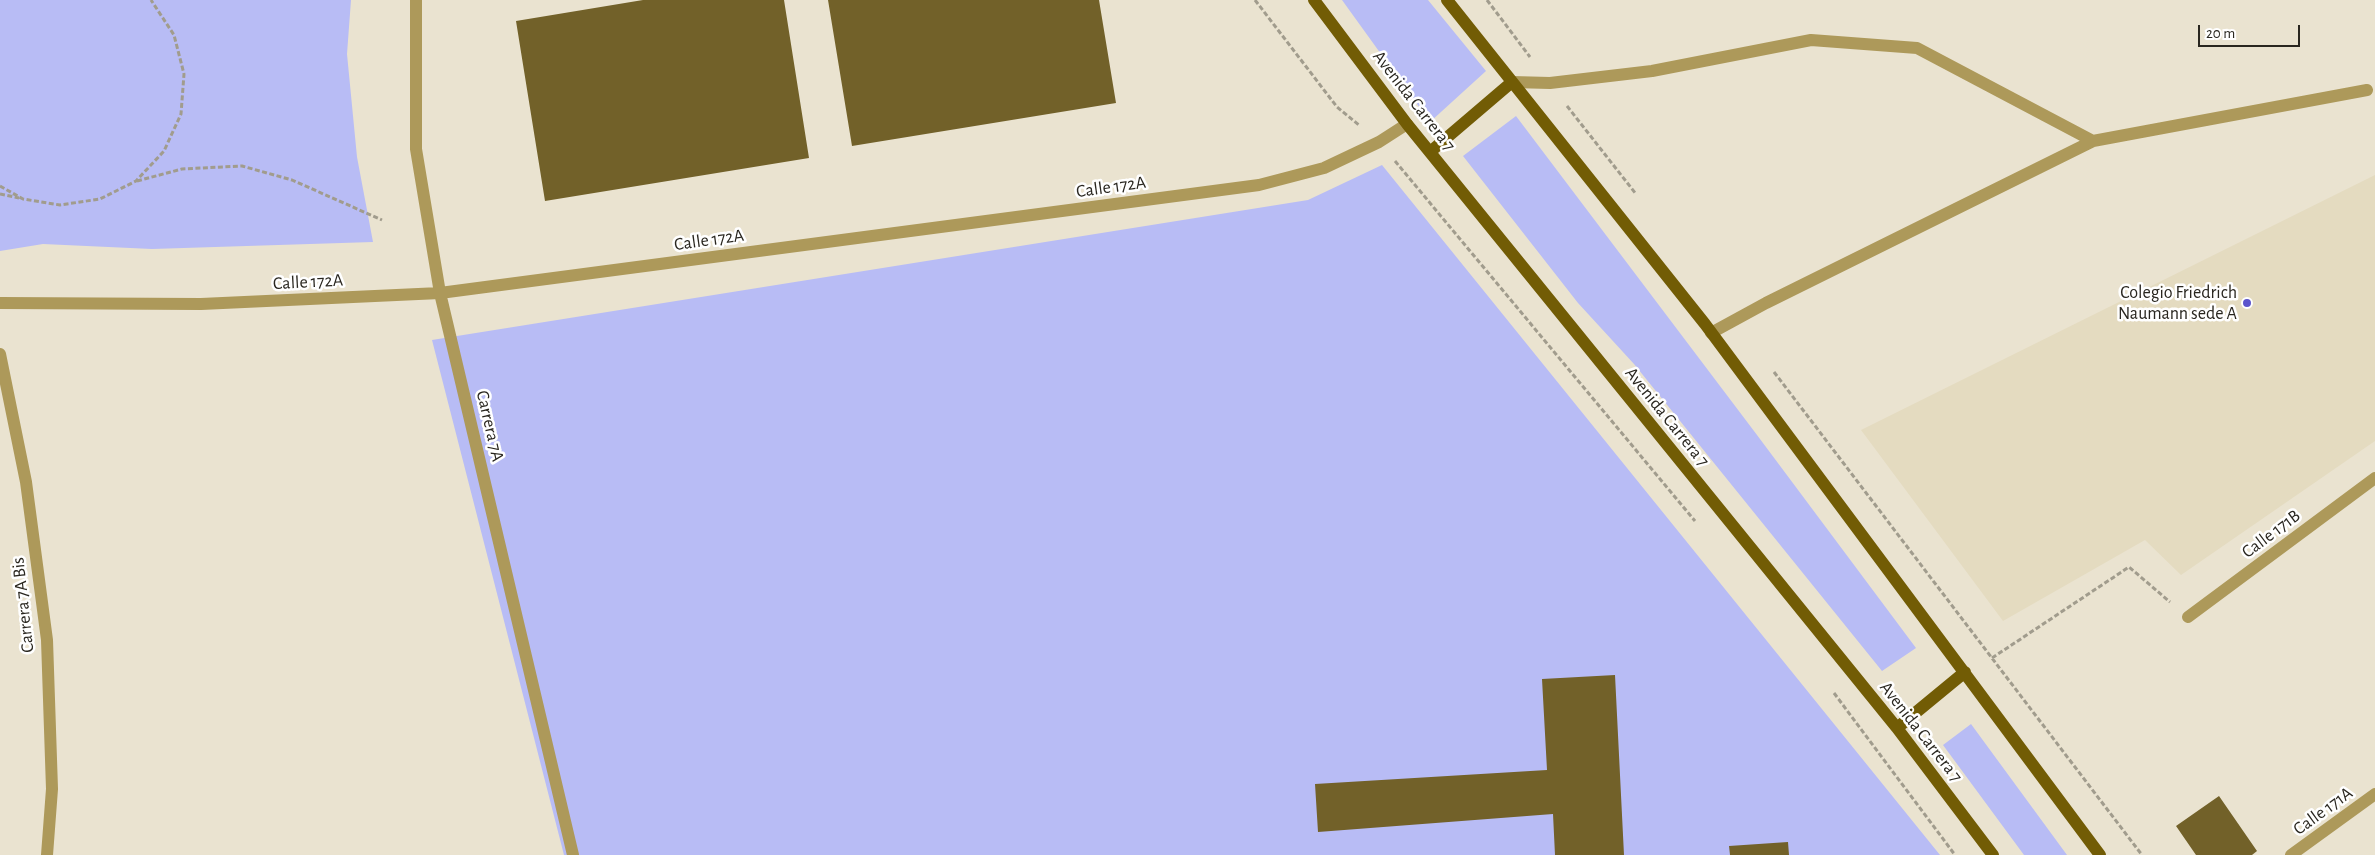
<!DOCTYPE html>
<style>
body{margin:0}
#map{position:relative;width:2375px;height:855px;overflow:hidden;background:#eae3d0;font-family:"Alegreya Sans",sans-serif}
canvas{display:block}
.scale{position:absolute;left:2198px;top:25px;width:102px;height:22px;box-sizing:border-box;border:2px solid #29261f;border-top:0;padding-left:6px;font-size:15px;line-height:18px;white-space:nowrap;color:#29261f;-webkit-text-stroke:4px #fff;paint-order:stroke}
</style>
<div id="map">
<canvas width="2375" height="855"></canvas>
<div class="scale">20 m</div>
</div>
<script>
const ctx = document.querySelector('canvas').getContext('2d');
ctx.lineJoin = 'round';
function paint(path, color) {
  ctx.fillStyle = color;
  ctx.fill(path, 'evenodd');
}
function shape(rows) {
  const path = new Path2D();
  for (const r of rows) {
    path.moveTo(r[0], r[1]);
    for (let i = 2; i < r.length; i += 2) path.lineTo(r[i], r[i + 1]);
  }
  return path;
}
function strokePath(path, color, width, dash) {
  ctx.strokeStyle = color;
  ctx.lineWidth = width;
  ctx.lineCap = dash ? 'butt' : 'round';
  ctx.setLineDash(dash || []);
  ctx.stroke(path);
}
function drawText(font, color, halo, rows, align = 'center') {
  ctx.font = font + ' "Alegreya Sans",sans-serif';
  ctx.lineWidth = 5;
  ctx.setLineDash([]);
  ctx.textBaseline = 'middle';
  ctx.strokeStyle = halo;
  ctx.fillStyle = color;
  for (const [text, x, y, turn = 0] of rows) {
    ctx.save();
    ctx.translate(x, y);
    ctx.rotate((+turn || 0) * Math.PI / 180);
    ctx.textAlign = isNaN(turn) ? turn : align;
    if (halo) ctx.strokeText(text, 0, 0);
    ctx.fillText(text, 0, 0);
    ctx.restore();
  }
}
const built = shape([
 [2375,175,2375,441,2181,575,2145,540,2003,621,1861,430]
]);
const green = shape([
 [0,0,351,0,347,54,357,157,373,242,152,249,43,244,0,251],
 [1342,0,1428,0,1486,71,1430,122],
 [1516,116,1757,435,1916,648,1882,671,1634,364,1578,303,1463,156],
 [1382,165,1940,855,564,855,432,340,1308,200],
 [1971,724,2067,855,2024,855,1943,745]
]);
const building = shape([
 [643,0,784,0,809,158,545,201,516,21],
 [828,0,1099,0,1116,103,852,146],
 [1615,675,1624,855,1555,855,1553,814,1318,832,1315,784,1547,770,1542,679],
 [2219,796,2257,851,2252,855,2196,855,2176,826],
 [1788,842,1789,855,1730,855,1729,846]
]);
const path = shape([
 [1255,0,1337,107,1359,125],
 [1487,0,1530,57],
 [1567,106,1636,194],
 [1395,161,1695,521],
 [137,181,182,169,242,166,292,180,382,220],
 [0,186,23,199,60,205,100,199,136,181,164,151,181,114,184,74,174,35,151,0],
 [0,194,19,198],
 [1774,372,2142,855],
 [1992,658,2129,567,2170,602],
 [1834,693,1955,855]
]);
const minor = shape([
 [416,0,416,149,440,293,573,855],
 [1512,82,1550,83,1652,71,1811,40,1917,48,2093,141],
 [0,303,201,304,440,293,1259,185,1324,168,1379,142,1407,124],
 [1711,333,1766,303,2093,141,2367,90],
 [0,354,26,482,47,640,52,789,47,855],
 [2188,617,2375,478],
 [2291,855,2375,794]
]);
const major = shape([
 [1314,0,1407,124,1897,728,1993,855],
 [1447,0,1705,324,2100,855],
 [1430,152,1512,82],
 [1897,728,1965,672]
]);
const markers = [
 [2247,303,5,"#5b54cc"]
];
const streetNames = [
 ["Avenida Carrera 7",1414,101,52],
 ["Calle 172A",1111,187,-8],
 ["Calle 172A",709,240,-8],
 ["Calle 172A",308,282,-3],
 ["Avenida Carrera 7",1667,417,51],
 ["Carrera 7A",490,426,77],
 ["Calle 171B",2271,534,-37],
 ["Carrera 7A Bis",23,605,-96],
 ["Avenida Carrera 7",1921,732,52],
 ["Calle 171A",2323,811,-36]
];
const poiNames = [
 ["Colegio Friedrich",2237,293],
 ["Naumann sede A",2237,314]
];
paint(built, '#e4dbc0');
paint(green, '#b8bcf5');
paint(building, '#726129');
strokePath(path, '#a19c8d', 3, [5, 2.5]);
strokePath(minor, '#ad995a', 12);
strokePath(major, '#725c05', 12);
for (const [x, y, r, color] of markers) {
  const dot = new Path2D();
  dot.arc(x, y, r, 0, 2 * Math.PI);
  ctx.fillStyle = color;
  ctx.fill(dot);
  strokePath(dot, '#fff', 2);
}
drawText('18px', '#29261f', '#fff', streetNames);
drawText('18px', '#29261f', '#fff', poiNames, 'right');
</script>
